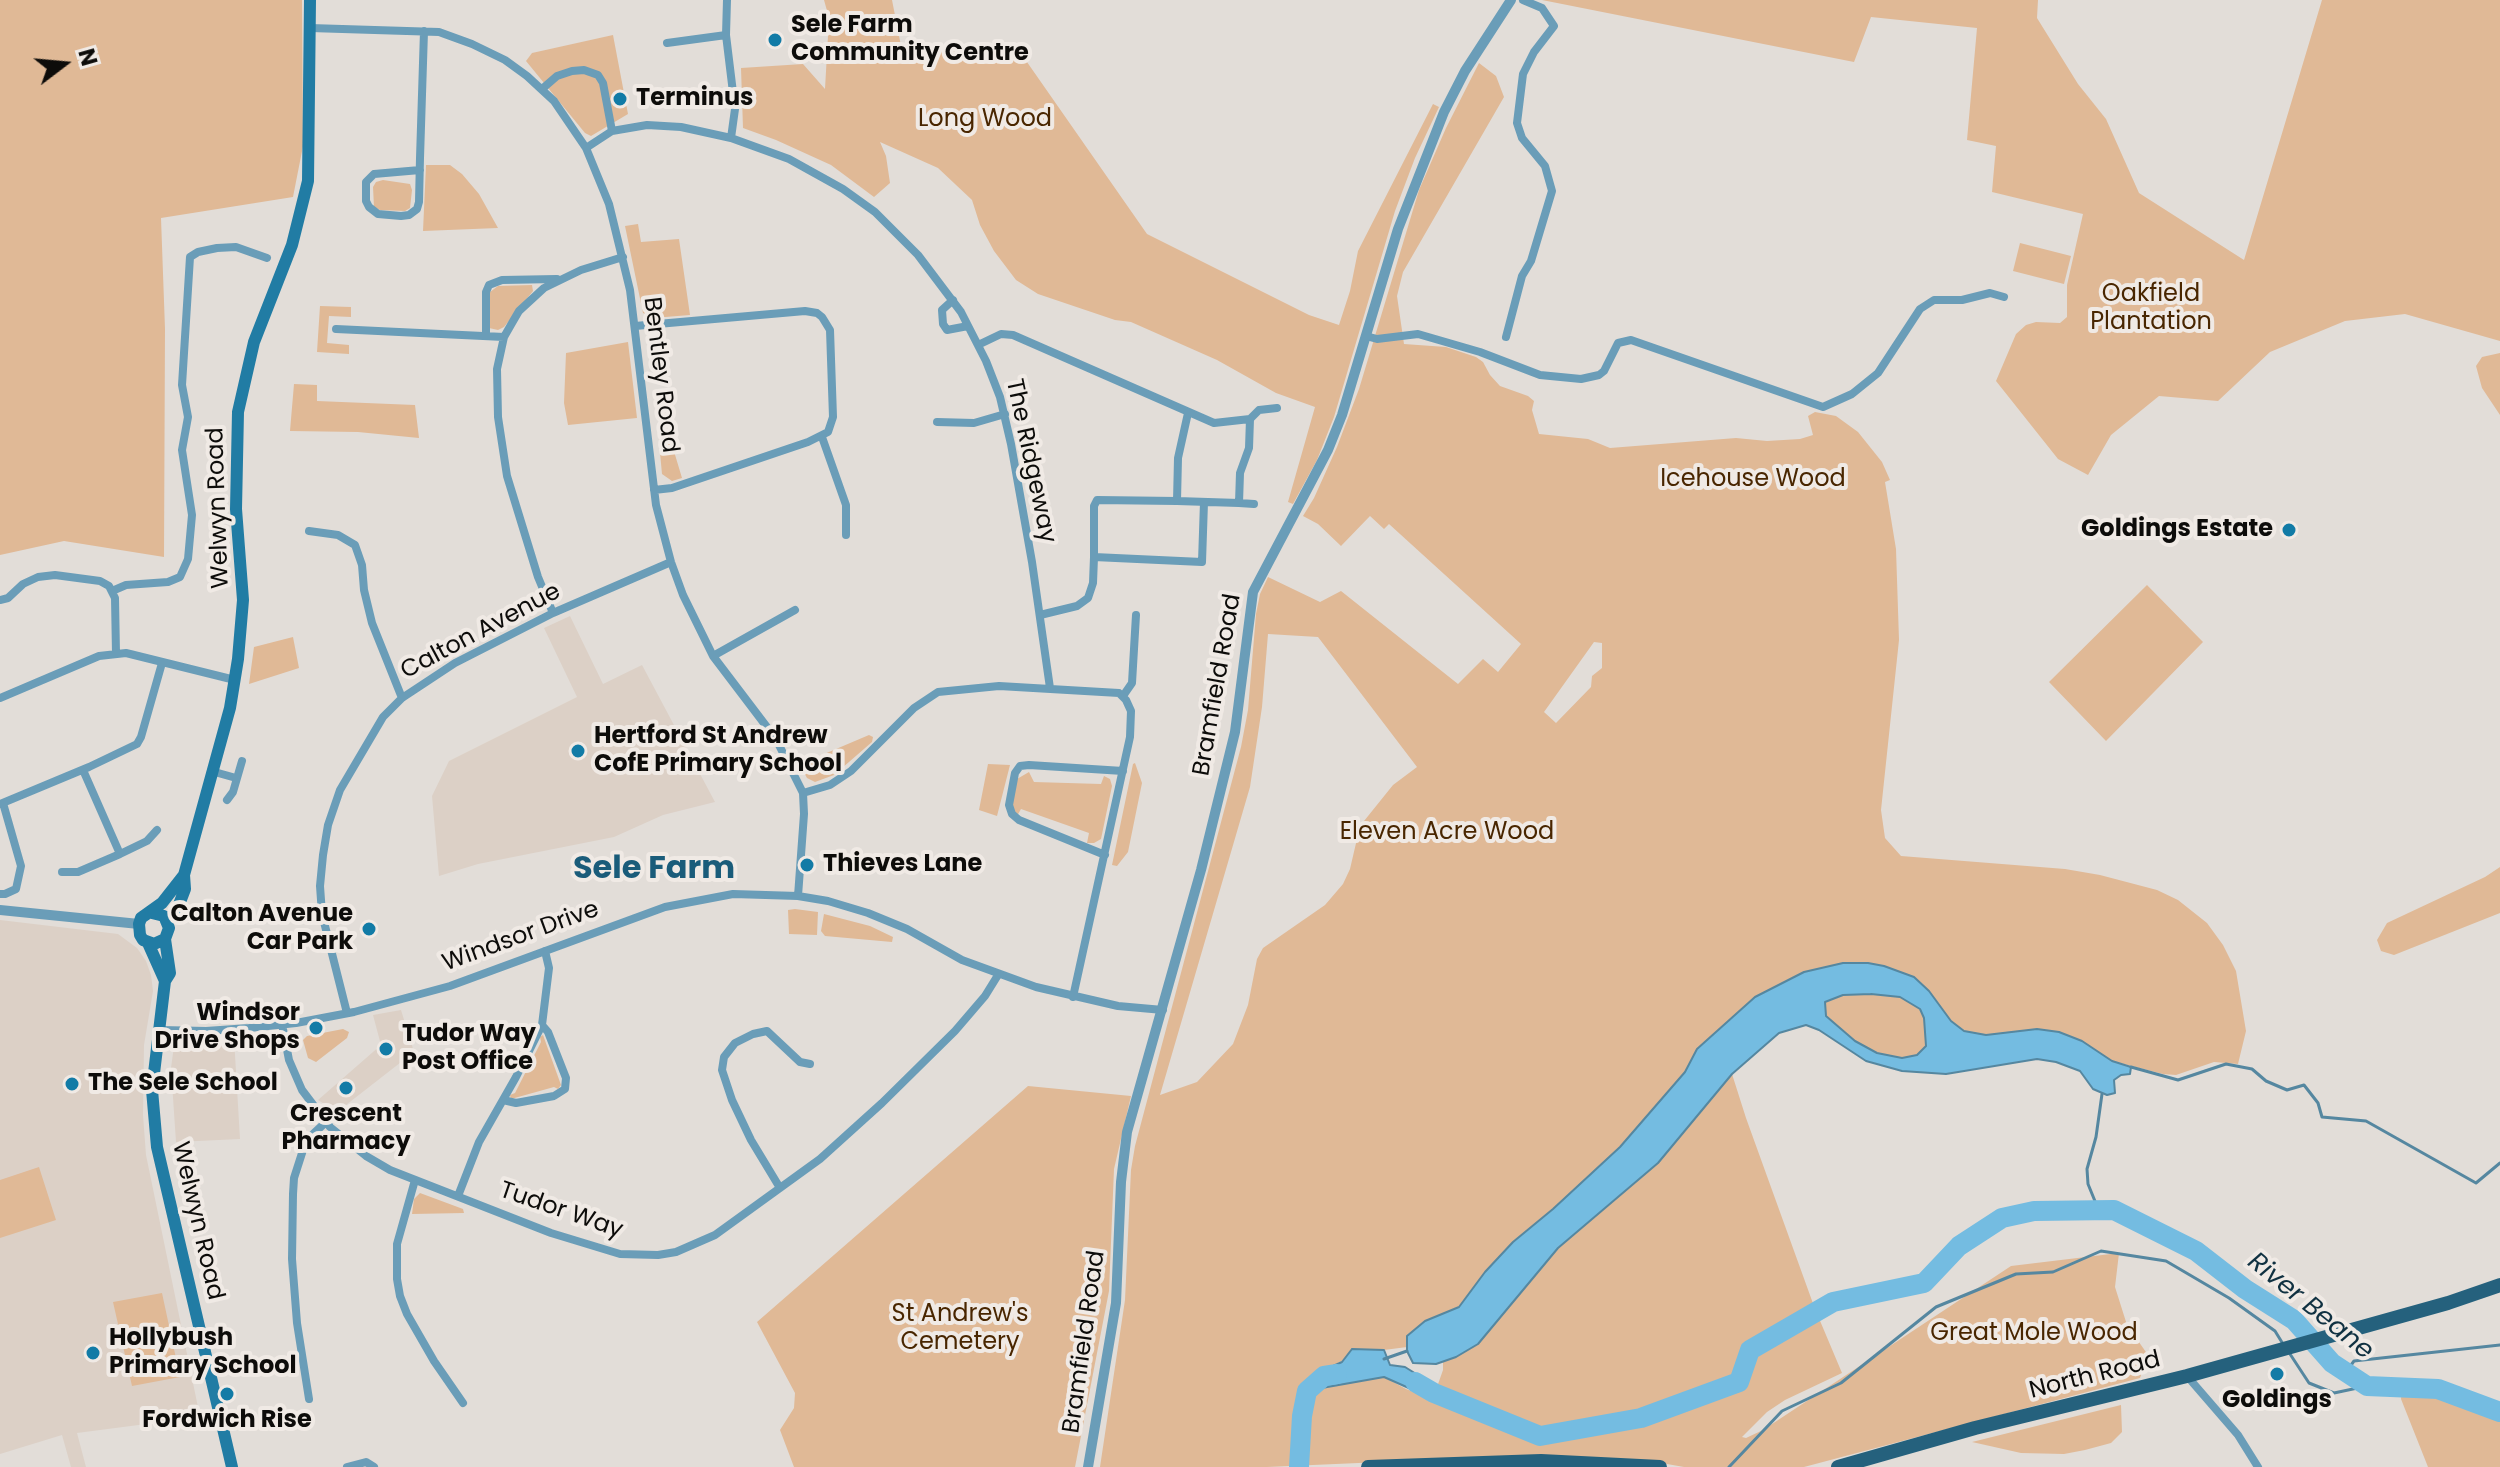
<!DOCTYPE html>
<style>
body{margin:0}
#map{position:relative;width:2500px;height:1467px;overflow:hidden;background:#e2ddd8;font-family:Poppins,sans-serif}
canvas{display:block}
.north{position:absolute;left:24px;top:24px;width:80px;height:80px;-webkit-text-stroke:6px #f0eae5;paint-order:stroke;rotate:74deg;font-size:22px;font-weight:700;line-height:32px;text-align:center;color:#0d0c0a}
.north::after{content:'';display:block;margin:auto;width:28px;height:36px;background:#0d0c0a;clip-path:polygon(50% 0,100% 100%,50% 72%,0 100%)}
</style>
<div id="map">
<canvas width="2500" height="1467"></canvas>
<div class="north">N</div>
</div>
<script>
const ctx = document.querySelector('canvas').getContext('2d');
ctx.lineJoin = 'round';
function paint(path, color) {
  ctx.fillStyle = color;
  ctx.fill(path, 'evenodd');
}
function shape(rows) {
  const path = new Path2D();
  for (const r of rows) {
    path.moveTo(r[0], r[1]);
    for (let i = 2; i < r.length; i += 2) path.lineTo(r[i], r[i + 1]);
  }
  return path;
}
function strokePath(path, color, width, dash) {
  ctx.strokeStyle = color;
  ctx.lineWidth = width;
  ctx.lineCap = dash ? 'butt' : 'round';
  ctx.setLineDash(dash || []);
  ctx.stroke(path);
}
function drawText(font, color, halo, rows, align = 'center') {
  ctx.font = font + ' Poppins,sans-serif';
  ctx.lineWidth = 8;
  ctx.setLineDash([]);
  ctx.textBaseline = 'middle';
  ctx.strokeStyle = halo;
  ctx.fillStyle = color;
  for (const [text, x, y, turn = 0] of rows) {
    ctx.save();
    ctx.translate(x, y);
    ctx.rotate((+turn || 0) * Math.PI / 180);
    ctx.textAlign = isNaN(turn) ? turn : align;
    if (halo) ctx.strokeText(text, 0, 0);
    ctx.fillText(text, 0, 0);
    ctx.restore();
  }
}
const built = shape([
 [570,616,603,684,642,665,715,802,663,815,614,837,478,864,439,876,432,796,449,761,577,697,544,628],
 [0,920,118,934,137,948,146,961,151,975,153,991,144,1045,143,1115,146,1155,200,1417,77,1433,86,1467,71,1467,62,1435,0,1454],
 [401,1010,414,1052,337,1112,318,1100,381,1045,373,1015],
 [234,1038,240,1139,176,1142,171,1068,174,1046,180,1042]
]);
const green = shape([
 [0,0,302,0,303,146,293,197,161,218,165,329,164,557,64,541,0,555],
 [824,0,892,0,902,51,1020,52,1147,234,1309,315,1339,325,1350,291,1358,251,1433,104,1439,107,1415,158,1395,211,1334,417,1317,460,1293,504,1288,502,1315,407,1276,393,1217,360,1131,322,1115,320,1038,294,1016,280,994,251,980,225,972,200,938,168,880,142,886,156,890,183,874,197,831,165,776,140,743,128,741,68,803,64,825,89,829,18],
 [1542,0,2038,0,2037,18,2078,84,2106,119,2139,193,2244,260,2322,0,2500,0,2500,341,2405,314,2345,321,2270,352,2218,401,2159,396,2111,435,2088,475,2058,459,1996,381,2016,334,2026,325,2036,322,2060,323,2067,317,2067,285,2083,214,1992,192,1996,146,1967,140,1977,28,1871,17,1854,62],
 [613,35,628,114,591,136,585,133,526,61,532,53],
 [1479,63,1496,76,1504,97,1403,272,1397,296,1404,344,1446,347,1476,357,1483,362,1490,375,1500,386,1528,396,1534,401,1532,410,1539,434,1588,439,1610,448,1736,438,1767,441,1800,439,1813,435,1808,416,1815,412,1836,416,1858,432,1882,462,1890,480,1885,482,1896,549,1899,640,1881,810,1885,838,1901,856,2065,869,2100,875,2157,890,2178,900,2207,923,2223,945,2236,971,2246,1031,2238,1064,2214,1062,2176,1075,2163,1074,2112,1061,2082,1041,2037,1029,1986,1035,1964,1031,1951,1021,1929,991,1755,997,1697,1049,1685,1072,1620,1147,1553,1209,1513,1242,1485,1273,1459,1307,1425,1321,1407,1336,1407,1347,1384,1350,1353,1349,1342,1361,1315,1374,1301,1392,1297,1431,1302,1425,1307,1425,1316,1389,1384,1377,1406,1389,1530,1437,1568,1437,1650,1420,1739,1387,1754,1354,1818,1316,1842,1373,1785,1400,1767,1412,1742,1437,1746,1438,1763,1430,2011,1266,2119,1253,2115,1287,2127,1325,2148,1355,2140,1378,1804,1467,1684,1467,1650,1461,1450,1459,1267,1467,1100,1467,1125,1300,1131,1170,1135,1146,1241,747,1248,710,1256,614,1260,594,1268,577,1320,602,1341,591,1458,684,1483,659,1498,672,1521,644,1389,524,1384,529,1370,516,1341,546,1318,524,1303,516,1314,498,1337,447,1359,389,1419,190,1446,128],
 [1268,634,1318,637,1417,767,1393,785,1360,826,1350,869,1343,884,1325,905,1263,948,1257,959,1248,1005,1233,1044,1197,1082,1160,1095,1250,787,1262,707],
 [1594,642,1602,643,1602,668,1592,676,1591,687,1556,723,1544,712],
 [426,165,450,165,462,174,479,194,498,228,423,231],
 [383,180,410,184,412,190,410,208,405,211,380,210,374,207,373,187,376,182],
 [638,224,641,242,679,239,690,315,653,318,643,313,625,226],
 [2020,243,2071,256,2064,284,2013,271],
 [532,285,533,291,504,327,498,330,489,328,490,292,498,286],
 [320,306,351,307,351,317,329,316,327,343,349,345,349,354,317,352],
 [628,342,637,418,568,425,564,403,566,353],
 [2500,353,2500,415,2482,388,2476,366,2482,357],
 [294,384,317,385,317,401,415,405,419,438,358,432,290,431],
 [670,438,682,478,672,481,662,474,659,442,659,439],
 [2147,585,2203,642,2106,741,2049,682],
 [293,637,299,668,249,684,254,647],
 [869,735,873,737,872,742,834,775,815,782,807,778,801,767,803,763],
 [1135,763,1142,783,1128,852,1117,866,1112,865,1133,764],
 [988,764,1010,765,997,816,979,810],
 [1029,772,1034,782,1101,784,1104,776,1110,779,1112,786,1101,839,1094,843,1087,843,1089,833,1021,809,1017,816,1011,808,1017,779],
 [2500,867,2500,913,2394,955,2381,951,2377,940,2387,923,2485,877],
 [795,909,818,912,817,935,789,934,788,910],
 [824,914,870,926,893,937,892,942,825,936,821,931],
 [1871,994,1900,997,1921,1009,1924,1018,1926,1046,1917,1055,1902,1058,1877,1053,1855,1041,1826,1016,1824,1002,1843,995],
 [343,1029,349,1032,347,1038,316,1062,308,1058,303,1040,307,1036],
 [543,1035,561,1085,558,1089,554,1087,511,1099,510,1095,515,1093,541,1042,540,1037],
 [1732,1074,1746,1118,1815,1309,1753,1340,1734,1376,1724,1382,1658,1408,1622,1416,1558,1429,1539,1429,1440,1390,1437,1387,1443,1370,1443,1361,1478,1344,1558,1248,1658,1163],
 [1028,1086,1131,1096,1114,1169,1109,1291,1075,1467,794,1467,780,1430,794,1408,795,1393,757,1322],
 [39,1167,56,1220,0,1238,0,1180],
 [420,1193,463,1209,464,1213,412,1214,414,1199],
 [162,1293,180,1377,132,1386,113,1302],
 [2402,1384,2486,1405,2500,1413,2500,1467,2428,1467,2401,1399],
 [2121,1405,2122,1432,2111,1443,2085,1450,2064,1454,2021,1453,1972,1442]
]);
const water = shape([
 [1843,963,1868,963,1884,966,1914,977,1929,991,1951,1021,1964,1031,1986,1035,2037,1029,2059,1032,2082,1041,2112,1061,2131,1067,2130,1074,2121,1075,2114,1080,2115,1093,2107,1095,2093,1089,2080,1071,2056,1062,2037,1059,1946,1074,1902,1071,1866,1061,1819,1030,1806,1025,1779,1033,1732,1074,1658,1163,1558,1248,1478,1344,1456,1357,1436,1364,1413,1363,1407,1351,1407,1336,1425,1321,1459,1307,1485,1272,1513,1242,1553,1209,1620,1147,1685,1072,1697,1049,1755,997,1804,972,1843,963],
 [1871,994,1900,997,1920,1009,1924,1018,1926,1046,1917,1055,1902,1058,1877,1053,1855,1041,1826,1016,1825,1002,1843,995,1871,994],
 [1352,1349,1384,1350,1390,1365,1405,1367,1437,1387,1438,1401,1384,1377,1316,1389,1310,1382,1315,1374,1342,1362,1352,1349]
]);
const stream = shape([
 [2131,1067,2178,1080,2226,1064,2252,1069,2266,1081,2287,1090,2304,1085,2318,1103,2322,1117,2366,1121,2476,1183,2500,1163],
 [2099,1211,2088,1184,2087,1169,2096,1137,2102,1094],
 [2290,1354,2309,1383,2334,1393,2367,1386],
 [1384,1359,1407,1351],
 [2346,1372,2354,1361,2500,1345],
 [1729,1467,1782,1411,1841,1383,1936,1307,2016,1274,2053,1272,2101,1251,2166,1261,2229,1298,2275,1331,2283,1344]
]);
const river = shape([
 [1415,1382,1434,1393,1540,1436,1641,1418,1739,1382,1750,1350,1833,1302,1924,1283,1959,1246,2002,1218,2034,1211,2114,1210,2196,1251,2245,1289,2294,1320,2332,1363,2367,1386,2438,1389,2500,1412],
 [1299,1467,1302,1416,1307,1391,1324,1376,1337,1374]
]);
const minor = shape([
 [727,0,726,35,735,109,731,138],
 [310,28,439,32,472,44,505,60,527,76,554,101,586,148,609,204,630,290,656,505,671,562,683,595,713,656,776,739,803,793,804,814,798,896],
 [667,43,726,35],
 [542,89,557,76,572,71,584,70,598,75,603,83,612,131],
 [586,148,612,131,647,125,681,127,731,138,789,159,843,189,875,212,918,255,961,312,986,361,1000,397,1011,444,1032,562,1050,688],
 [420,170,374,174,366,182,366,201,369,207,378,214,401,216,409,215,417,209,419,202,420,158,424,31],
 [953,300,942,310,943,324,947,330,968,326],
 [635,326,805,311,817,313,822,317,830,330,833,417,828,432,808,442,672,488,654,490],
 [336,329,504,337],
 [486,335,486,292,489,285,502,280,557,279],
 [1366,336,1377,339,1418,334,1480,352,1540,375,1581,379,1599,375,1604,371,1618,343,1631,340,1823,407,1852,394,1878,373,1920,309,1934,300,1962,300,1990,293,2004,297],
 [1506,337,1522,276,1531,261,1552,191,1545,166,1522,138,1517,123,1523,74,1534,52,1554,26,1542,8,1523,0],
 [978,345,1001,334,1013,335,1214,423,1250,419],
 [1188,413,1178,458,1177,501,1239,503,1240,473,1249,448,1250,419,1259,410,1277,408],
 [937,422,974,423,1005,414],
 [822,437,846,505,846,535],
 [1239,503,1254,504],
 [309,531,338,535,355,545,362,565,364,590,372,623,402,698],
 [1094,557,1094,506,1097,500,1177,501],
 [112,591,126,585,168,582,180,577,188,559,192,515,182,450,188,417,182,385,190,257,198,252,217,248,236,247,267,258],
 [0,600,8,598,23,584,38,577,55,575,100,581,109,586,115,598,116,654],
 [553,613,538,577,507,476,498,417,497,369,504,337,512,323,519,311,544,288,581,270,623,257],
 [1040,615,1077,606,1088,598,1093,583,1094,557,1202,562,1204,502],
 [713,656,795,610],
 [1123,696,1132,683,1136,615],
 [0,698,99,656,126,653,235,680],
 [83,770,120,854],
 [211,771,236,778],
 [803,793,830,785,851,771,914,708,938,692,999,686,1119,693,1126,700,1131,711,1130,737,1073,997],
 [227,800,233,792,242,761],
 [0,804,89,767,137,744,141,737,162,663],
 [1105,855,1019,820,1012,814,1009,805,1015,773,1020,766,1029,765,1123,771],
 [62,872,78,872,120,854,147,841,157,830],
 [0,894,5,894,16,889,21,866,3,803],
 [347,1013,322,914,320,886,323,855,328,825,340,790,383,717,402,698,455,663,553,613,671,562],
 [282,1024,289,1060,302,1090,330,1127,366,1156,390,1170,551,1233,620,1254,658,1255,676,1252,715,1235,820,1159,882,1103,955,1031,985,996,998,975],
 [161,1030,206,1031,249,1028,296,1023,354,1012,450,986,665,907,733,894,798,896,828,901,868,913,907,929,962,960,1036,987,1118,1006,1163,1010],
 [503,1100,516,1103,554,1096,565,1089,566,1078,548,1032,542,1025],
 [415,1180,397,1244,397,1279,400,1296,407,1314,434,1361,463,1403],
 [780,1188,751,1140,732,1100,722,1070,724,1057,735,1043,753,1034,767,1031,800,1062,810,1064],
 [458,1196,479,1142,516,1077,542,1025,549,968,545,951],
 [2187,1376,2238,1435,2258,1467],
 [309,1399,297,1323,292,1259,293,1194,294,1178,303,1150,312,1135,326,1122],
 [347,1467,366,1462,374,1467]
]);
const tertiary = shape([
 [0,910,139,924],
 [1088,1467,1116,1303,1121,1182,1127,1132,1201,870,1235,732,1253,592,1328,450,1342,415,1398,229,1444,112,1465,71,1511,0]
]);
const secondary = shape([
 [152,913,164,916,169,928,165,939,154,944,143,940,140,935,139,924,141,918,162,903,184,875],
 [168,921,175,915,185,889,184,875,230,708,238,659,243,600,236,509,238,412,254,342,292,245,308,181,310,0],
 [165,939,170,973,165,981,152,1090,157,1147,232,1467],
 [148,943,165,981]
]);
const primary = shape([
 [1368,1467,1541,1461,1660,1467],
 [1838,1467,1975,1428,2187,1376,2448,1303,2500,1285]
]);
const markers = [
 [775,40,8,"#127ba6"],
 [620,99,8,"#127ba6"],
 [2289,530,8,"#127ba6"],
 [578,751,8,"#127ba6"],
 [807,865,8,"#127ba6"],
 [369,929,8,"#127ba6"],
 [316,1028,8,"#127ba6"],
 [386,1049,8,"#127ba6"],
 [72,1084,8,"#127ba6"],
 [346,1088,8,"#127ba6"],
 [93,1353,8,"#127ba6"],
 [2277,1374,8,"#127ba6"],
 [227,1394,8,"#127ba6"]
];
const poiNames = [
 ["Sele Farm",791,26],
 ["Community Centre",791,54],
 ["Terminus",636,99],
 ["Goldings Estate",2273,530,"right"],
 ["Hertford St Andrew",594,737],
 ["CofE Primary School",594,765],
 ["Thieves Lane",823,865],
 ["Calton Avenue",353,915,"right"],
 ["Car Park",353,943,"right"],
 ["Windsor",300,1014,"right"],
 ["Drive Shops",300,1042,"right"],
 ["Tudor Way",402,1035],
 ["Post Office",402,1063],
 ["The Sele School",88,1084],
 ["Crescent",346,1115,"center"],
 ["Pharmacy",346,1143,"center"],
 ["Hollybush",109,1339],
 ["Primary School",109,1367],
 ["Goldings",2277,1401,"center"],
 ["Fordwich Rise",227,1421,"center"]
];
const parkNames = [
 ["Long Wood",985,120],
 ["Oakfield",2151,295],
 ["Plantation",2151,323],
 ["Icehouse Wood",1753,480],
 ["Eleven Acre Wood",1447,833],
 ["St Andrew's",960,1315],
 ["Cemetery",960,1343],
 ["Great Mole Wood",2034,1334]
];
const streetNames = [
 ["Bentley Road",660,375,83],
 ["The Ridgeway",1030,461,78],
 ["Welwyn Road",219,508,-92],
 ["Calton Avenue",481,632,-28],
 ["Bramfield Road",1218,685,-80],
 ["Windsor Drive",521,937,-20],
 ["Tudor Way",561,1211,19],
 ["Welwyn Road",197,1221,77],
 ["Bramfield Road",1085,1342,-82],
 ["North Road",2095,1376,-14]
];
const waterNames = [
 ["River Beane",2310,1307,39]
];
const districtNames = [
 ["Sele Farm",654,870]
];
paint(built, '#dcd0c6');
paint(green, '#e0b996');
paint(water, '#74bce1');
strokePath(water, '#5587a0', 2);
strokePath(stream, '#5587a0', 3);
strokePath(river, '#74bce1', 20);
strokePath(minor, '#6a9db8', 8);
strokePath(tertiary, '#6a9db8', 10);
strokePath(secondary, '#217ca4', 12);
strokePath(primary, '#25617d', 14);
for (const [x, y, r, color] of markers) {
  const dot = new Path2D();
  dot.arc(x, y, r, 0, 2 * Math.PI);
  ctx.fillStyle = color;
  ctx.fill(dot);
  strokePath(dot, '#f0eae5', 3);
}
drawText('bold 24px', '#0d0c0a', '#f0eae5', poiNames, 'left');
drawText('24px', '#492600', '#f0eae5', parkNames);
drawText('24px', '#0d0c0a', '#f0eae5', streetNames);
drawText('italic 26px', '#103141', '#f0eae5', waterNames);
drawText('bold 32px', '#1a5c7a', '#f0eae5', districtNames);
</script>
